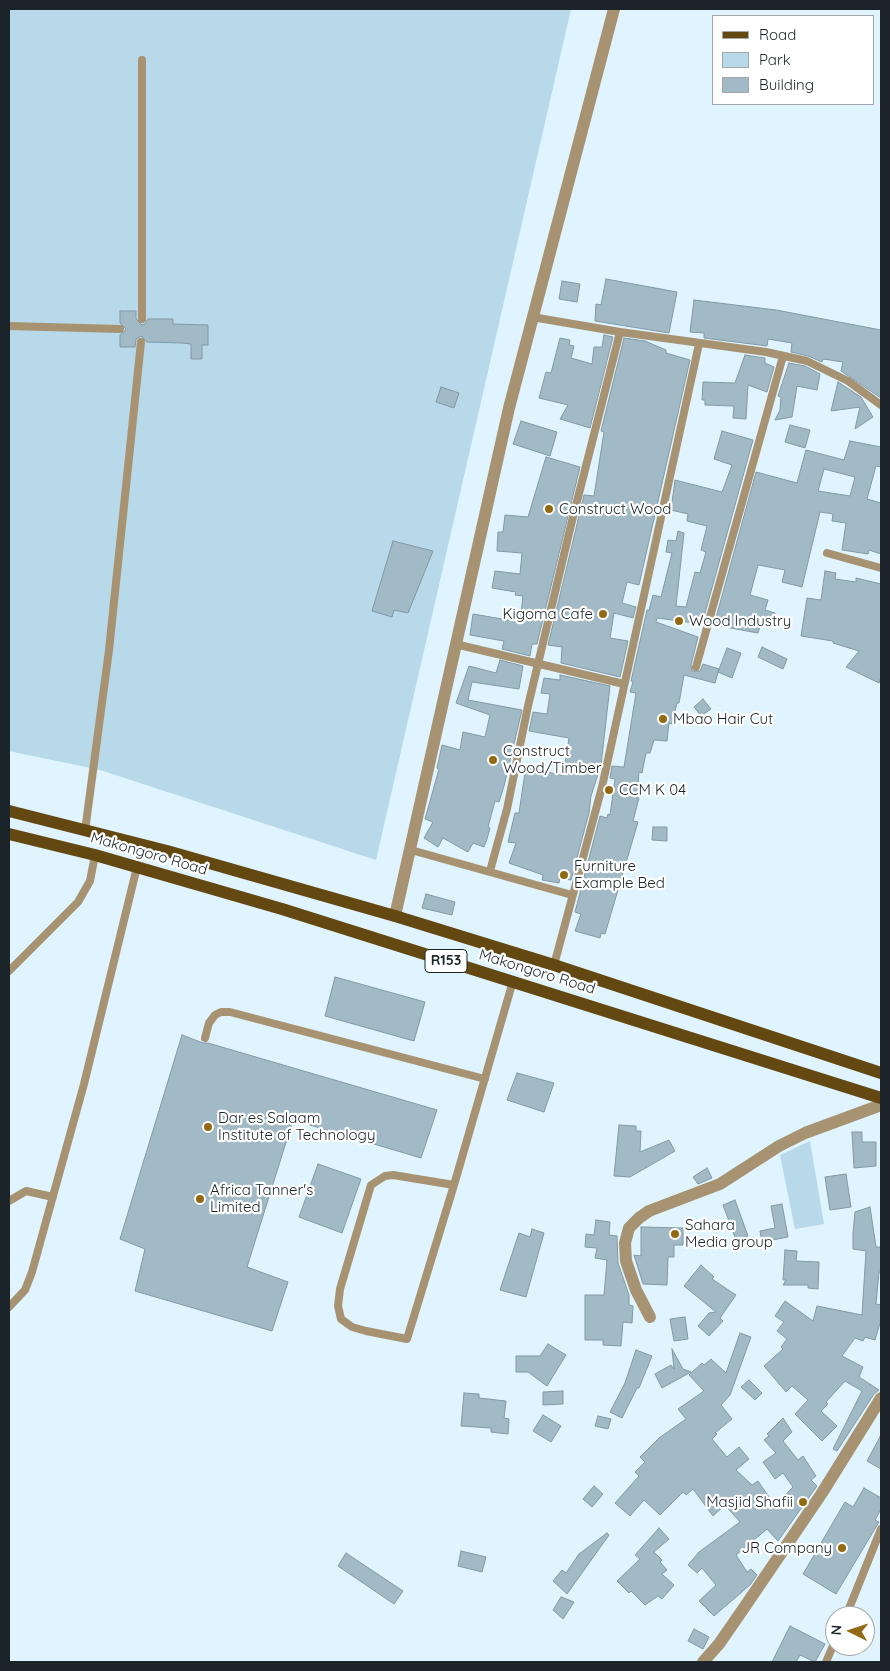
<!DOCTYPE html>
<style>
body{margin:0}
#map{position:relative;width:890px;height:1671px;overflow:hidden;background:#dff4fe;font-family:Quicksand,sans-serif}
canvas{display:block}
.frame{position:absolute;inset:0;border:10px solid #1b2429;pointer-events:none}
.legend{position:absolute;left:712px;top:15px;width:162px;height:90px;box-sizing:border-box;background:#fff;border:1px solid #a4a7a9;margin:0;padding:6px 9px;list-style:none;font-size:15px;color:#1b2429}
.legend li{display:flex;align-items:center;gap:10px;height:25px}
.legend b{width:25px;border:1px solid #a4a7a9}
.north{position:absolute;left:825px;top:1606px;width:50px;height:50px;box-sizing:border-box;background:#fff;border:1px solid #a4a7a9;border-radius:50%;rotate:274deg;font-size:14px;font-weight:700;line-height:20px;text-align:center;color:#1b2429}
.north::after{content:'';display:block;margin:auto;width:18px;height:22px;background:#936a14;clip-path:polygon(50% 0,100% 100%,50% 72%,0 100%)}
</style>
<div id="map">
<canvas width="890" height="1671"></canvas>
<div class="frame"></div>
<ul class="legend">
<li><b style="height:6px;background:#644811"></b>Road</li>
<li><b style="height:14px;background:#b7d9e9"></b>Park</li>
<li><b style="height:14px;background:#a1bac6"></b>Building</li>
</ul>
<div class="north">N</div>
</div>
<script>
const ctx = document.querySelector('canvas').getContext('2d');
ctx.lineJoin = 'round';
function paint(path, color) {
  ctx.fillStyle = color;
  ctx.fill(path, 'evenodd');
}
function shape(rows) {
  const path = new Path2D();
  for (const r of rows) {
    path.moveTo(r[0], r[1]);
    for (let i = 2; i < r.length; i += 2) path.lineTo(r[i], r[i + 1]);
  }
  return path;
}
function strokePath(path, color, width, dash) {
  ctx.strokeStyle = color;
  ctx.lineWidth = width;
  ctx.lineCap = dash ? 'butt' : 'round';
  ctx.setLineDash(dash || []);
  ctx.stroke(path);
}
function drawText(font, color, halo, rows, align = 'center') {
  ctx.font = font + ' Quicksand,sans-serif';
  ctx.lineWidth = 4.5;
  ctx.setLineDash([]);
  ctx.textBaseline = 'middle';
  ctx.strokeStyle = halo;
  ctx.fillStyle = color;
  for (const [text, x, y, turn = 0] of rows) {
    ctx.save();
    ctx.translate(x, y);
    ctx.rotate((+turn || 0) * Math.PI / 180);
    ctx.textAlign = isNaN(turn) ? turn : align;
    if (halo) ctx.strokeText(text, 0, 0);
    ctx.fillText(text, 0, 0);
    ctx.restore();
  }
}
const green = shape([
 [9,9,571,9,376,860,100,770,9,751],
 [810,1141,824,1224,795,1229,780,1155]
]);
const building = shape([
 [606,279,677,292,669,333,595,321,596,304,601,305,606,279],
 [562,281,580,284,577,302,559,299,562,281],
 [694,300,776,310,881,330,881,398,841,371,843,362,823,359,822,362,808,356,791,352,792,343,768,339,767,346,704,338,704,333,690,332,694,300],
 [120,311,136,311,136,319,142,325,145,324,148,319,173,319,173,324,208,325,208,345,202,345,202,359,191,359,191,344,182,343,147,342,141,336,136,339,135,347,120,347,120,335,124,332,126,329,120,323,120,311],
 [604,335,613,337,590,428,560,419,568,405,539,398,546,372,551,373,560,338,570,340,569,345,574,346,571,358,592,364,594,347,602,347,604,335],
 [624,338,645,341,666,350,666,353,690,360,639,585,627,582,622,603,636,607,633,618,614,613,610,638,628,641,620,677,561,663,562,647,548,645,584,495,594,496,604,432,601,431,624,338],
 [745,355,765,358,765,363,774,367,767,392,748,385,746,419,733,418,734,406,705,405,705,400,702,400,703,382,735,383,745,355],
 [789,363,805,366,820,374,817,390,797,386,792,417,775,420,780,410,781,397,778,396,789,363],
 [838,382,861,397,873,417,855,429,860,407,831,411,838,382],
 [441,387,459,393,454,408,436,402,441,387],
 [521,421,557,432,550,456,513,444,521,421],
 [790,425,810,430,805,448,785,442,790,425],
 [722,431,753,440,702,624,657,618,656,622,698,637,691,665,692,671,700,671,703,664,719,669,715,683,684,675,679,703,677,703,672,724,669,723,667,741,654,740,650,753,646,753,642,773,639,772,637,798,639,798,633,821,638,822,605,934,601,933,600,938,575,931,581,914,575,912,600,816,607,818,608,814,610,815,615,779,610,778,612,766,624,767,636,693,630,692,633,682,631,681,647,610,649,610,653,595,661,597,672,553,666,552,668,540,676,541,678,531,684,533,676,606,686,607,695,572,700,573,706,552,701,550,707,526,687,521,688,514,671,510,675,480,722,492,732,465,714,459,722,431],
 [850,441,881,447,881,467,876,466,867,499,881,503,881,554,869,550,868,554,842,550,846,523,832,521,833,514,820,512,802,587,782,582,785,570,758,565,750,595,768,600,765,610,775,613,772,623,762,620,758,633,714,625,756,472,797,483,806,450,844,460,850,441],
 [824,469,855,477,850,496,818,491,824,469],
 [546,457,580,467,537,644,532,644,530,656,502,649,504,641,470,635,473,614,520,622,523,596,515,595,516,592,492,588,495,571,520,574,522,553,497,551,498,532,503,532,505,515,528,517,546,457],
 [393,541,433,551,408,613,394,610,392,617,372,611,393,541],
 [825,571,836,573,835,579,856,582,856,578,881,584,881,677,879,683,846,667,859,651,833,643,833,641,801,636,807,598,821,600,825,571],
 [762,647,787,659,783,669,758,657,762,647],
 [727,648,741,653,732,678,718,672,727,648],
 [500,660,523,666,519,689,472,682,468,700,522,710,504,786,499,802,495,801,488,827,490,828,487,839,484,847,473,843,468,852,443,838,438,847,424,838,433,822,425,819,439,769,437,768,442,745,460,750,463,732,485,737,490,715,456,703,469,666,496,673,500,660],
 [560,675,610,686,601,765,591,796,589,813,571,880,560,878,559,883,542,880,543,875,509,863,516,843,508,842,515,813,519,813,526,766,563,776,569,738,529,731,533,712,547,714,550,694,541,693,544,678,560,680,560,675],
 [703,699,711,709,701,716,694,707,703,699],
 [653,827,667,827,667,841,652,840,653,827],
 [426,894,455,902,452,915,422,908,426,894],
 [335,977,425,1002,414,1041,325,1016,335,977],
 [182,1035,203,1043,208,1043,437,1110,421,1158,293,1120,247,1267,288,1282,272,1331,135,1291,145,1249,120,1239,182,1035],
 [517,1073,554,1083,544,1112,507,1100,517,1073],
 [619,1125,636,1126,636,1131,641,1131,640,1152,669,1140,675,1151,630,1177,614,1176,619,1125],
 [852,1132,862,1132,862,1142,876,1142,876,1166,854,1168,852,1132],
 [318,1164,361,1179,342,1233,299,1217,318,1164],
 [707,1168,712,1178,698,1184,693,1177,707,1168],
 [846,1174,851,1207,830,1210,825,1177,846,1174],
 [735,1200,748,1236,736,1240,723,1205,735,1200],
 [782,1204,788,1237,762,1242,760,1231,775,1228,771,1206,782,1204],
 [870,1207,876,1247,881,1247,881,1272,879,1272,876,1304,881,1305,881,1320,875,1340,865,1337,863,1341,855,1338,842,1356,863,1367,859,1377,879,1390,874,1394,837,1451,833,1449,862,1391,845,1381,826,1402,828,1404,821,1411,837,1426,822,1441,795,1414,808,1400,792,1386,786,1392,764,1366,783,1349,781,1347,787,1339,777,1331,784,1322,775,1316,785,1301,813,1321,817,1306,862,1315,866,1251,853,1249,853,1233,855,1212,870,1207],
 [596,1220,610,1222,609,1235,617,1236,618,1263,629,1295,629,1305,633,1306,632,1323,623,1322,621,1346,603,1345,603,1340,585,1340,585,1295,604,1295,607,1260,595,1258,597,1248,585,1247,586,1234,594,1235,596,1220],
 [641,1227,683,1228,683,1245,674,1245,674,1257,668,1257,667,1285,643,1284,634,1255,641,1256,641,1227],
 [532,1229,544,1233,526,1297,500,1290,519,1233,530,1237,532,1229],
 [785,1250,797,1251,796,1261,819,1262,818,1289,808,1288,808,1285,783,1285,786,1280,783,1280,785,1250],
 [701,1265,714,1277,712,1279,736,1295,720,1318,723,1321,709,1336,698,1326,709,1313,716,1312,684,1286,701,1265],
 [685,1317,688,1339,674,1341,670,1319,685,1317],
 [740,1333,751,1337,730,1395,721,1405,732,1419,715,1433,717,1434,712,1439,727,1457,739,1447,749,1459,736,1470,752,1485,758,1481,775,1506,793,1487,783,1473,775,1479,763,1462,776,1453,764,1440,769,1436,767,1434,783,1418,792,1432,783,1441,798,1460,803,1456,816,1476,811,1480,817,1486,778,1541,767,1529,736,1555,747,1572,751,1569,757,1575,750,1585,714,1616,699,1601,716,1585,702,1568,697,1573,688,1565,699,1552,740,1522,725,1505,713,1516,693,1489,686,1495,683,1492,660,1515,644,1500,630,1516,615,1503,639,1476,635,1472,645,1462,640,1457,659,1438,686,1419,678,1409,704,1391,689,1375,702,1363,704,1365,711,1359,726,1373,740,1333],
 [548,1344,566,1355,547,1386,528,1372,516,1372,516,1356,540,1356,548,1344],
 [672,1349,683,1369,691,1372,662,1388,655,1374,671,1365,674,1369,672,1349],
 [636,1350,652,1356,639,1388,637,1388,622,1418,610,1412,625,1383,636,1350],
 [749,1380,762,1393,755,1400,741,1387,749,1380],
 [563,1391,563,1404,543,1405,543,1392,563,1391],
 [464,1393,479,1394,479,1398,506,1401,504,1418,509,1419,508,1434,491,1432,491,1428,461,1426,464,1393],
 [543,1415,561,1426,551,1442,533,1431,543,1415],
 [598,1416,611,1419,608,1429,595,1426,598,1416],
 [881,1435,881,1469,867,1461,881,1435],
 [594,1486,603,1494,592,1507,583,1499,594,1486],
 [864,1488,881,1498,881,1509,875,1520,879,1522,836,1594,803,1574,845,1502,853,1507,864,1488],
 [659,1528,669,1539,654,1552,662,1560,660,1562,667,1570,662,1574,674,1585,662,1599,658,1596,645,1605,631,1591,629,1593,617,1581,640,1559,635,1555,659,1528],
 [607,1533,609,1535,567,1594,553,1581,562,1570,566,1573,579,1554,607,1533],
 [461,1551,486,1557,482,1572,458,1566,461,1551],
 [346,1553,403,1591,394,1604,338,1566,346,1553],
 [561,1597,574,1602,563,1619,553,1610,561,1597],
 [790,1626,825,1644,815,1662,800,1655,796,1662,772,1662,790,1626],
 [694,1629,709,1637,703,1649,688,1641,694,1629]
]);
const service = shape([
 [142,60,142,319],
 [532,317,620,332,766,352,807,361,848,381,881,405],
 [9,326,120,329],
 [827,553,881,568],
 [455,644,624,684],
 [696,667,783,356],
 [85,831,109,650,141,342],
 [411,850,572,895],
 [490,871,507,809,528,706,571,525,620,332],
 [554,965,602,787,699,344],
 [9,971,78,902,90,881,95,855],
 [205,1038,209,1023,215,1015,221,1012,230,1012,485,1079],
 [454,1185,393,1175,385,1176,371,1185,340,1289,338,1306,341,1319,352,1327,366,1331,407,1339,454,1185,513,981],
 [9,1201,26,1191,53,1197],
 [9,1307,25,1290,32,1272,84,1084,137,867],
 [846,1616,881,1529],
 [826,1662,835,1641]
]);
const minor = shape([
 [395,916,509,408,614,9],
 [650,1317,636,1290,626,1261,625,1243,629,1228,639,1218,649,1211,720,1184,779,1146,805,1133,881,1105],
 [703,1662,719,1644,748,1602,822,1493,881,1398]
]);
const primary = shape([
 [9,811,167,851,395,916,554,965,881,1073],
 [9,834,95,855,282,909,881,1098]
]);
const markers = [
 [549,509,5,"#936a14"],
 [603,614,5,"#936a14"],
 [679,621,5,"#936a14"],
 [663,719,5,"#936a14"],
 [493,760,5,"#936a14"],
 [609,790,5,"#936a14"],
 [564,875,5,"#936a14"],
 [208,1127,5,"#936a14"],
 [200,1199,5,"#936a14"],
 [675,1234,5,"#936a14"],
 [803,1502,5,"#936a14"],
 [842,1548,5,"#936a14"]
];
const shields = [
 [446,961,42]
];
const shieldNames = [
 ["R153",446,961]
];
const poiNames = [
 ["Construct Wood",559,509],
 ["Kigoma Cafe",593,614,"right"],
 ["Wood Industry",689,621],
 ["Mbao Hair Cut",673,719],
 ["Construct",503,751],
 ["Wood/Timber",503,768],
 ["CCM K 04",619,790],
 ["Furniture",574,866],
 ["Example Bed",574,883],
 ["Dar es Salaam",218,1118],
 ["Institute of Technology",218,1135],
 ["Africa Tanner's",210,1190],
 ["Limited",210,1207],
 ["Sahara",685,1225],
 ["Media group",685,1242],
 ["Masjid Shafii",793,1502,"right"],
 ["JR Company",832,1548,"right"]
];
const streetNames = [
 ["Makongoro Road",149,854,16],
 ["Makongoro Road",537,972,17]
];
paint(green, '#b7d9e9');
paint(building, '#a1bac6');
strokePath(building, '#8199a5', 1);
strokePath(service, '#a79372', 8);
strokePath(minor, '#a79372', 12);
strokePath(primary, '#644811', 12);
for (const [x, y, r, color] of markers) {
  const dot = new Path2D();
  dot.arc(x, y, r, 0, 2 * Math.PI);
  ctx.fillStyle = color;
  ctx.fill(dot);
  strokePath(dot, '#fff', 2);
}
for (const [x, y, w] of shields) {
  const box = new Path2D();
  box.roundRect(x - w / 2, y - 11.5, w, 23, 4);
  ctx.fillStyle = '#fff';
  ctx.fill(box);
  strokePath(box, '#1b2429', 1);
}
drawText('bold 14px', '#1b2429', null, shieldNames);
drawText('15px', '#1b2429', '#fff', poiNames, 'left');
drawText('15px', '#1b2429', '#fff', streetNames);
</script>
